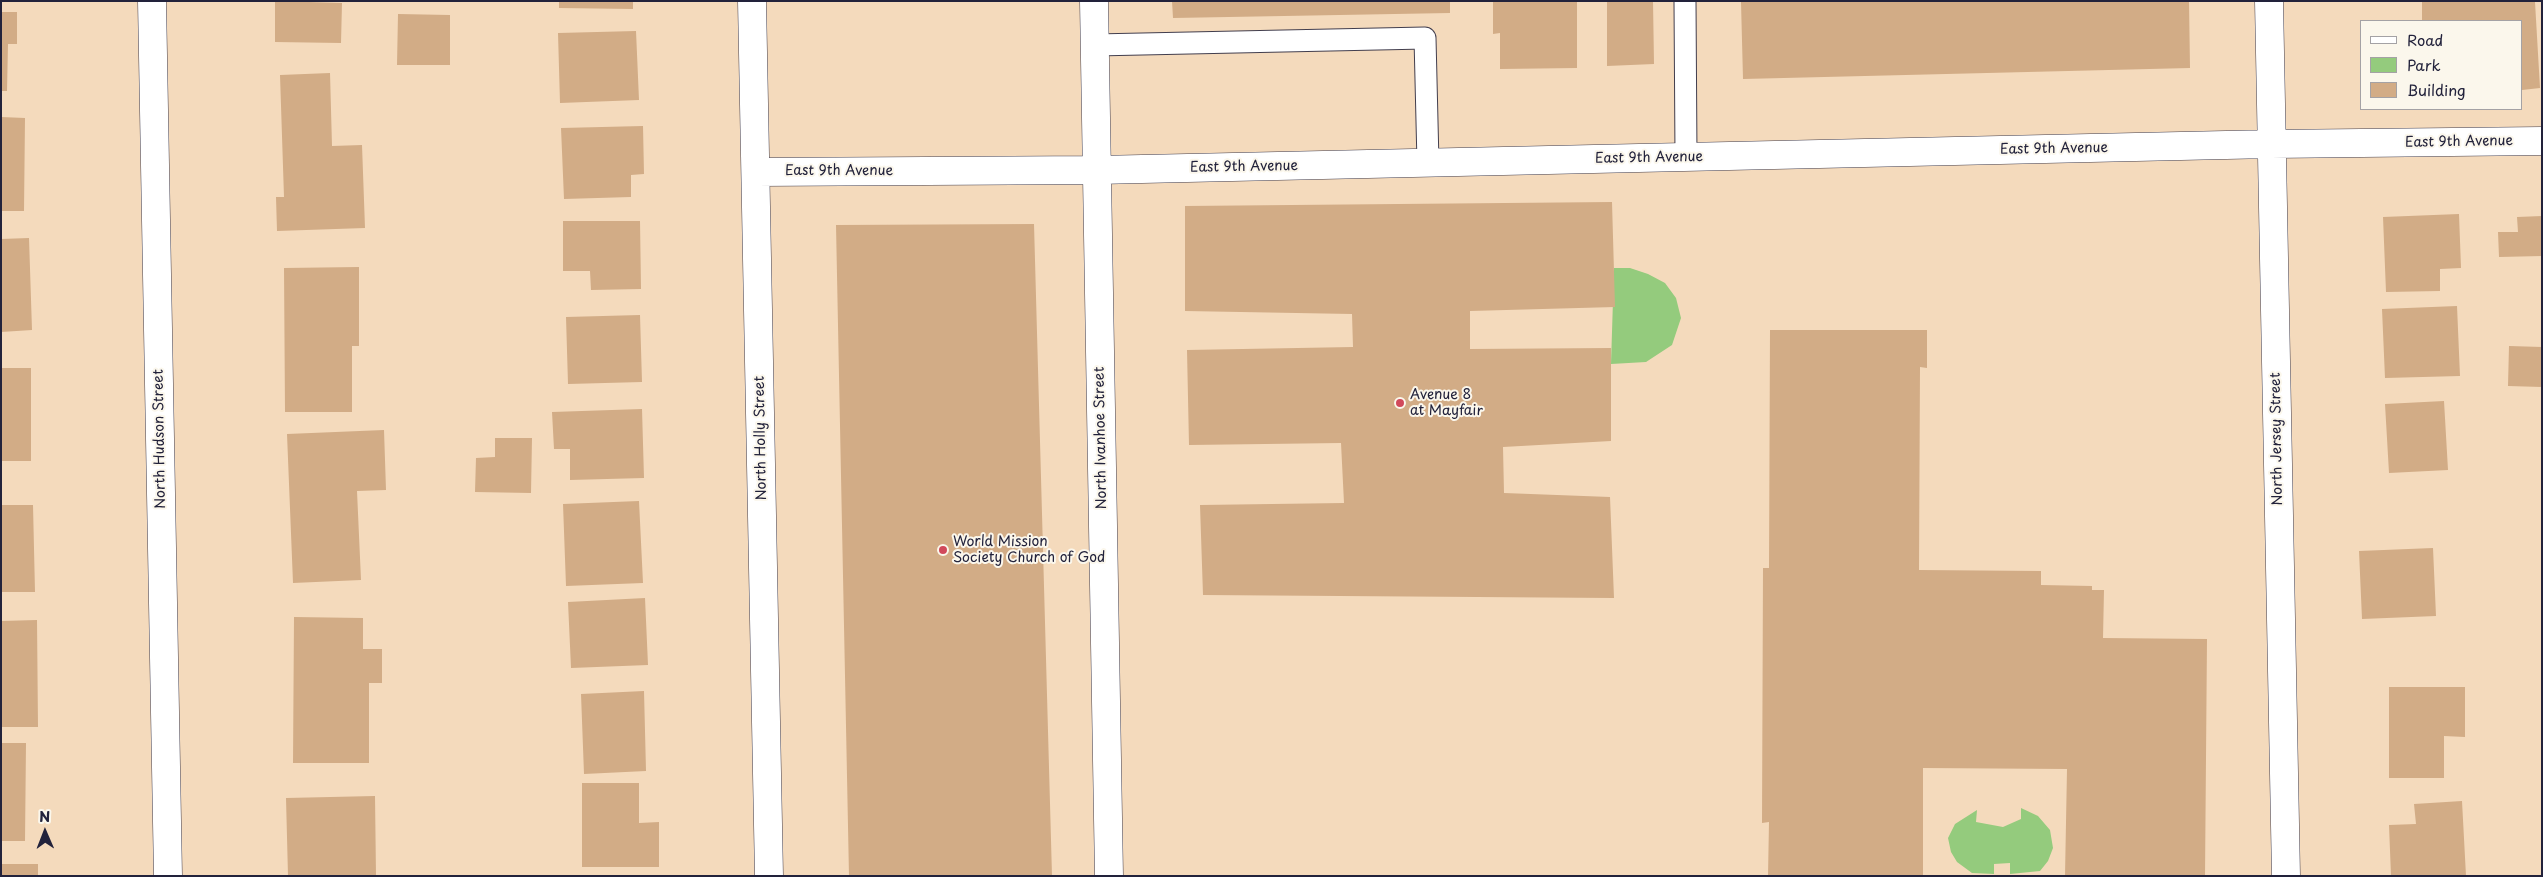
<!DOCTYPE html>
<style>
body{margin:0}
#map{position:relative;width:2543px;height:877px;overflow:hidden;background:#f4dabc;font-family:"Playpen Sans",sans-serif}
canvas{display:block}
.frame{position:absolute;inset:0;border:2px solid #22223b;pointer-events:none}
.legend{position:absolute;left:2360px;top:20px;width:162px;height:90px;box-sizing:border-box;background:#fbf7ec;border:1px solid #a4a2a5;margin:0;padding:6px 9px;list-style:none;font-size:15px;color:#22223b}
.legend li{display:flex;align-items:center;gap:10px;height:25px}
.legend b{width:25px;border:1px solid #a4a2a5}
.north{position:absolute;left:20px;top:807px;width:50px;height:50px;-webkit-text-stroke:4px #fbf7ec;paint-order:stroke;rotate:359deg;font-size:14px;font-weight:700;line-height:20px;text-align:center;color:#22223b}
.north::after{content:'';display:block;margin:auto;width:18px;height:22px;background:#22223b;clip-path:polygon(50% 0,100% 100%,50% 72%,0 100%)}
</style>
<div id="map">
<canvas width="2543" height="877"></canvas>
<div class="frame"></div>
<ul class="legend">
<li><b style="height:6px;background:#fff"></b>Road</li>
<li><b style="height:14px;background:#94cb7d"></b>Park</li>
<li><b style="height:14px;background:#d2ac86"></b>Building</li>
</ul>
<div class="north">N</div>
</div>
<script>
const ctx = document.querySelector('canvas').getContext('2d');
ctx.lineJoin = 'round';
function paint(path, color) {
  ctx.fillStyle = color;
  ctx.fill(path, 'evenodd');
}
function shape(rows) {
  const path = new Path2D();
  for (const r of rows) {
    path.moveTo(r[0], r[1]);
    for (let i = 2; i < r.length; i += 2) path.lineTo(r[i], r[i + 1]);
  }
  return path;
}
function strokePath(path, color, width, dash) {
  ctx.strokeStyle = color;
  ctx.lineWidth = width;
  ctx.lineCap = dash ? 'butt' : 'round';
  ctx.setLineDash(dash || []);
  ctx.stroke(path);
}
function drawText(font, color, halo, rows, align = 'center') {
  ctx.font = font + ' "Playpen Sans",sans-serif';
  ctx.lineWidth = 4;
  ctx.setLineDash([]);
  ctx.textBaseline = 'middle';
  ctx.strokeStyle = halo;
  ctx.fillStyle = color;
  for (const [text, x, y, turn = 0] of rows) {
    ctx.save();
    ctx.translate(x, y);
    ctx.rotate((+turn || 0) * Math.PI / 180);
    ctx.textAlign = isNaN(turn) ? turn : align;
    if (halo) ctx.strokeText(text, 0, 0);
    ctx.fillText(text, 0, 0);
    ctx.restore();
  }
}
const green = shape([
 [1614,268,1630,268,1648,274,1665,283,1676,298,1681,318,1672,345,1646,362,1611,364],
 [2021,808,2038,816,2050,830,2053,848,2048,861,2040,871,2010,874,2010,863,1994,864,1994,874,1972,873,1957,862,1951,852,1948,838,1955,824,1977,810,1976,822,2003,827,2021,819]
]);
const building = shape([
 [275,1,342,3,341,43,275,42],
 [559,1,633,1,633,9,559,8],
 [1172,1,1450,1,1450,13,1173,18],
 [1493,1,1577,1,1577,68,1500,69,1500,33,1493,34],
 [1607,1,1653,1,1654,64,1607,66],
 [2189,1,2190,68,1743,79,1741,2],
 [2422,1,2535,2,2540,88,2522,90,2522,21,2422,21],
 [1,12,17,12,17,44,8,44,7,91,1,91],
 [398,14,450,15,450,65,397,65],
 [636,31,639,100,560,103,558,33],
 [330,73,332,146,362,145,365,228,277,231,276,197,284,197,280,75],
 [1,117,25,118,24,211,1,211],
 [643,126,644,174,631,175,631,197,564,199,561,128],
 [1612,202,1615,307,1470,311,1470,349,1611,348,1611,441,1503,447,1504,493,1610,497,1614,598,1203,595,1200,505,1344,503,1341,443,1189,445,1187,350,1353,347,1352,314,1185,311,1185,206],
 [2459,214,2461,268,2440,269,2440,291,2386,292,2383,217],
 [2542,216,2542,256,2499,257,2498,232,2518,232,2517,217],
 [563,221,640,221,641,289,591,290,590,271,563,271],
 [1034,224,1052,876,849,876,836,225],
 [29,238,32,330,1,332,1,239],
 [359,267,359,346,352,346,352,412,285,412,284,268],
 [2457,306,2460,376,2385,378,2382,309],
 [640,315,642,382,568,384,566,317],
 [1770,330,1927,330,1927,368,1920,367,1919,570,2041,571,2041,585,2092,586,2092,590,2104,590,2103,638,2207,639,2205,876,2065,876,2067,769,1923,768,1923,876,1768,876,1769,822,1762,823,1763,568,1769,568],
 [2509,346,2542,347,2542,387,2508,386],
 [1,368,31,368,31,461,1,461],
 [2444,401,2448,470,2389,473,2385,404],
 [642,409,644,478,570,480,570,449,554,449,552,412],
 [384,430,386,490,357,491,361,580,293,583,287,434],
 [495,438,532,438,531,493,475,492,476,458,495,457],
 [639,501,643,583,566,586,563,504],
 [1,505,33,505,35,592,1,592],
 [2433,548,2436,616,2362,619,2359,551],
 [645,598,648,665,571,668,568,602],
 [294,617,363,618,363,649,382,649,382,683,369,683,369,763,293,763],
 [37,620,38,727,1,727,1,621],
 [2389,687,2465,687,2465,737,2444,736,2444,778,2389,778],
 [644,691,646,771,584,774,581,694],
 [1,743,26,743,25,841,1,841],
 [582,783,639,783,639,823,659,822,659,867,582,867],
 [375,796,376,876,288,876,286,798],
 [2462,801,2466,876,2391,876,2389,825,2416,824,2414,804],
 [1,864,38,864,38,876,1,876]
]);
const service = shape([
 [1685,1,1686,157],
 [1095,45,1425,38,1428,163]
]);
const minor = shape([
 [152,1,168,876],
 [752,1,769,876],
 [1094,1,1109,876],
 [2269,1,2286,876],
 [756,172,1097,170,2271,144,2542,141]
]);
const markers = [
 [1400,403,5,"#d1495b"],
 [943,550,5,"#d1495b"]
];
const streetNames = [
 ["East 9th Avenue",2459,142,-1],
 ["East 9th Avenue",2054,149,-1],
 ["East 9th Avenue",1649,158,-1],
 ["East 9th Avenue",1244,167,-1],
 ["East 9th Avenue",839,171],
 ["North Holly Street",761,438,-91],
 ["North Ivanhoe Street",1101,438,-91],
 ["North Hudson Street",160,439,-91],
 ["North Jersey Street",2277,439,-91]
];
const poiNames = [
 ["Avenue 8",1410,395],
 ["at Mayfair",1410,411],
 ["World Mission",953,542],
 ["Society Church of God",953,558]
];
paint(green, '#94cb7d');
paint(building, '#d2ac86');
strokePath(service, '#423e4e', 23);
strokePath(minor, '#423e4e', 29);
strokePath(service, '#fff', 21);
strokePath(minor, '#fff', 28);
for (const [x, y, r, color] of markers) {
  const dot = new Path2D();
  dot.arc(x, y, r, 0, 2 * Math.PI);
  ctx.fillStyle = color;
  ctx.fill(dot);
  strokePath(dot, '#fbf7ec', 2);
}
drawText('14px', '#22223b', '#fbf7ec', streetNames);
drawText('14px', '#22223b', '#fbf7ec', poiNames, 'left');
</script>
